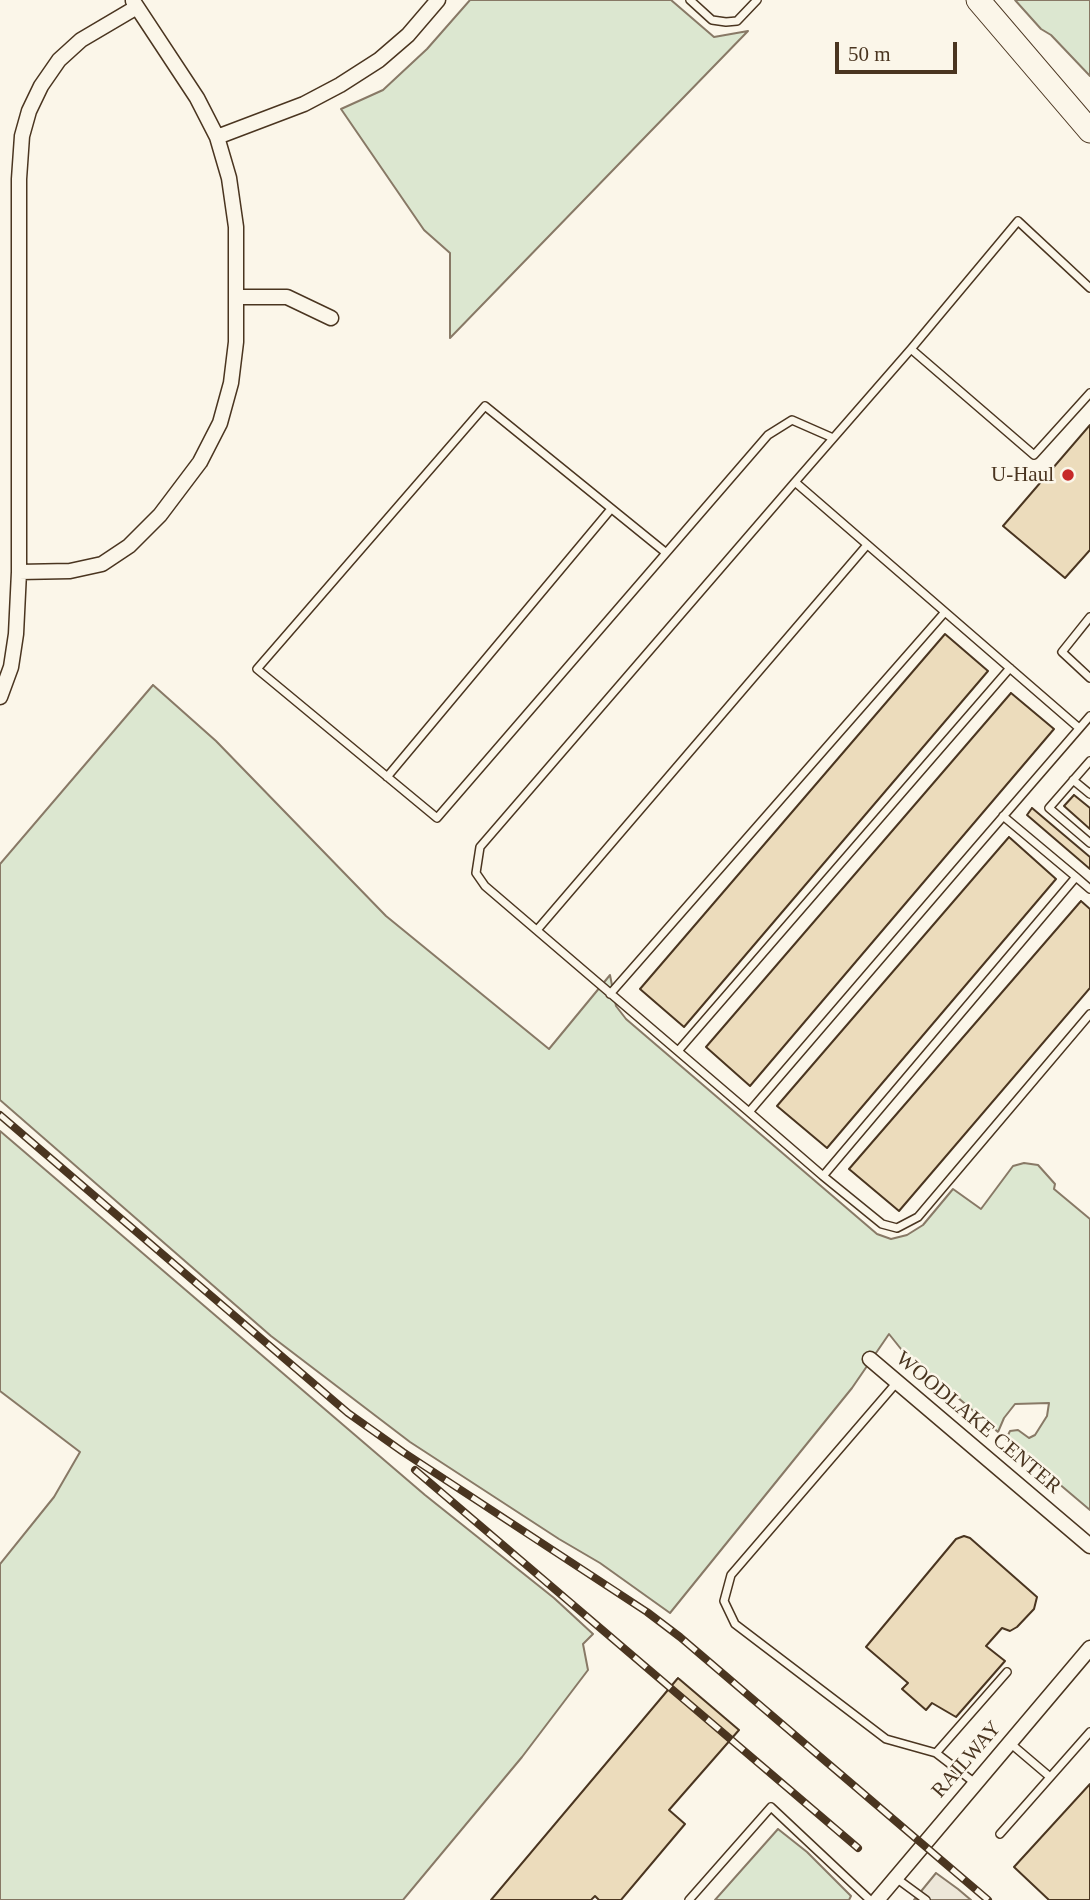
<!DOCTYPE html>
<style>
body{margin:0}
#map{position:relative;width:1090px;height:1900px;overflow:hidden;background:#fbf6e9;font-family:"Times New Roman",serif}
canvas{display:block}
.scale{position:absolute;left:835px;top:42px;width:122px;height:32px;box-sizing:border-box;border:4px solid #4a3520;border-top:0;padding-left:9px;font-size:21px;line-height:24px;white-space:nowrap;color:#4a3520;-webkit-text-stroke:5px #fbf6e9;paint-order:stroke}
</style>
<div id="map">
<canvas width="1090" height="1900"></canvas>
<div class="scale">50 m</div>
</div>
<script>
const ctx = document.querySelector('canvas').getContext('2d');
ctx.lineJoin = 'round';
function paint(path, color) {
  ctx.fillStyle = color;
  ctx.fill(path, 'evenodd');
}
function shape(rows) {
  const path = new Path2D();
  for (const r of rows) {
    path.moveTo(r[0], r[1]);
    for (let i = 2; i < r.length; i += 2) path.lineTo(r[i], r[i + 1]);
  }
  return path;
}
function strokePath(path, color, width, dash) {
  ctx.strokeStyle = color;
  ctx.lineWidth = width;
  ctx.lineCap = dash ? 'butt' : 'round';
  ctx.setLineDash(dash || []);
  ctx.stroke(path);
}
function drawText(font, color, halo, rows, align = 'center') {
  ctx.font = font + ' "Times New Roman",serif';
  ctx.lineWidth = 5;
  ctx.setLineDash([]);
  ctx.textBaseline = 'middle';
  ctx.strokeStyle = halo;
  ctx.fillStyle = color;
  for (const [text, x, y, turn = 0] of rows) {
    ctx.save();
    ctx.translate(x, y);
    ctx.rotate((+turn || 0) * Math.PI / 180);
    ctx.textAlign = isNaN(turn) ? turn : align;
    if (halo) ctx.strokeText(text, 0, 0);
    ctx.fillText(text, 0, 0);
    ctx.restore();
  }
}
const green = shape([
 [470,0,671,0,714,37,748,31,450,338,450,253,424,230,341,109,383,90,427,49,470,0],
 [1015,0,1090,0,1090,76,1051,35,1041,29,1015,0],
 [153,685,216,741,386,916,549,1049,610,975,616,1006,626,1019,877,1234,891,1239,907,1235,923,1225,953,1189,981,1209,1013,1166,1024,1163,1038,1165,1055,1184,1054,1189,1090,1219,1090,1510,1006,1439,1010,1431,1018,1430,1029,1438,1035,1435,1047,1416,1049,1403,1015,1404,1004,1418,998,1432,901,1349,889,1334,852,1388,670,1613,600,1563,559,1539,410,1442,271,1336,0,1100,0,864,153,685],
 [0,1131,425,1495,554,1598,593,1634,583,1644,588,1670,522,1757,403,1900,0,1900,0,1564,54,1497,80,1452,0,1391,0,1131],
 [778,1829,807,1852,851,1896,849,1900,715,1900,778,1829]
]);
const parking = shape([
 [936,1873,958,1889,971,1900,914,1900,936,1873]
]);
const building = shape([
 [1090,425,1090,550,1065,578,1003,526,1090,425],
 [945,634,988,671,684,1027,640,989,945,634],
 [1011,693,1054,729,750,1086,706,1047,1011,693],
 [1074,795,1090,808,1090,829,1064,806,1074,795],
 [1032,808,1090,857,1090,869,1027,815,1032,808],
 [1009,837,1056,879,827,1148,777,1106,1009,837],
 [1081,901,1090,909,1090,988,899,1211,849,1169,1081,901],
 [964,1536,970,1538,1037,1597,1034,1609,1017,1627,1010,1631,1002,1628,986,1646,1005,1661,956,1717,932,1703,926,1710,902,1689,908,1683,866,1647,956,1539,964,1536],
 [678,1678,739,1730,669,1810,685,1824,621,1900,599,1900,595,1896,591,1900,491,1900,678,1678],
 [1090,1784,1090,1900,1049,1900,1014,1867,1090,1784]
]);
const lane = shape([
 [690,0,712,20,726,22,737,21,757,0],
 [911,349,1034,455,1090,393],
 [795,482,911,349,1018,221,1090,288],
 [665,552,485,406,257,669,437,818,768,435,792,420,833,438],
 [1090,617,1062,652,1090,678],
 [1090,761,1049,808,1090,843],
 [387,777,611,509],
 [1073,780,1090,794],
 [1003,816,1076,877,823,1176,749,1112,975,849,1090,716],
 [1076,877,1090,889],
 [537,930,867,545],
 [610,994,945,612],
 [678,1051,1010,668],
 [749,1112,485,886,476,873,480,847,795,482,1079,728],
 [823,1176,882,1224,897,1228,918,1217,1090,1014],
 [898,1381,731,1575,724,1601,735,1624,886,1739,936,1753,975,1783],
 [1010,1743,1050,1777],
 [936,1753,1007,1672],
 [1000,1834,1090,1732],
 [896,1878,926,1900],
 [689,1900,771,1807,870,1900]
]);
const street = shape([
 [217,137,304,104,340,85,379,60,408,35,438,0],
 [236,297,287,297,331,318],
 [19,572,70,571,102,564,129,546,160,515,200,462,220,423,231,383,236,342,236,227,229,178,217,137,197,98,133,1],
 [0,697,11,667,16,634,19,572,19,179,22,136,29,111,41,86,59,60,81,40,137,7],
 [870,1359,1090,1546],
 [877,1900,1090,1648]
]);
const primary = shape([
 [978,0,1090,131]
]);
const rail = shape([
 [0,1115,348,1413,403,1452,647,1612,680,1637,988,1900],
 [415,1470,858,1848]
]);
const markers = [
 [1068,475,7,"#c62828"]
];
const poiNames = [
 ["U-Haul",1054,475]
];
const streetNames = [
 ["WOODLAKE CENTER",978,1423,40],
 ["RAILWAY",967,1760,-49]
];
paint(green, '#dce7d0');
strokePath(green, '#887966', 2);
paint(parking, '#ede7d9');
strokePath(parking, '#887966', 2);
paint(building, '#ecdcbc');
strokePath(building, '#4a3520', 2);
strokePath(lane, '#4a3520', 10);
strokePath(street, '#4a3520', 17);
strokePath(primary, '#4a3520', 25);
strokePath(lane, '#fbf6e9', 7);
strokePath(street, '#fbf6e9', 14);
strokePath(primary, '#fbf6e9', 23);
strokePath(rail, '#4a3520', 8);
strokePath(rail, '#fbf6e9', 5, [16]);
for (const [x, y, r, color] of markers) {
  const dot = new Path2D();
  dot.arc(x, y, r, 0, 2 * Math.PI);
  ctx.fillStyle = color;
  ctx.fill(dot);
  strokePath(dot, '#fbf6e9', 2.5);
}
drawText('21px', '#4a3520', '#fbf6e9', poiNames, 'right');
drawText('21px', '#4a3520', '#fbf6e9', streetNames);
</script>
